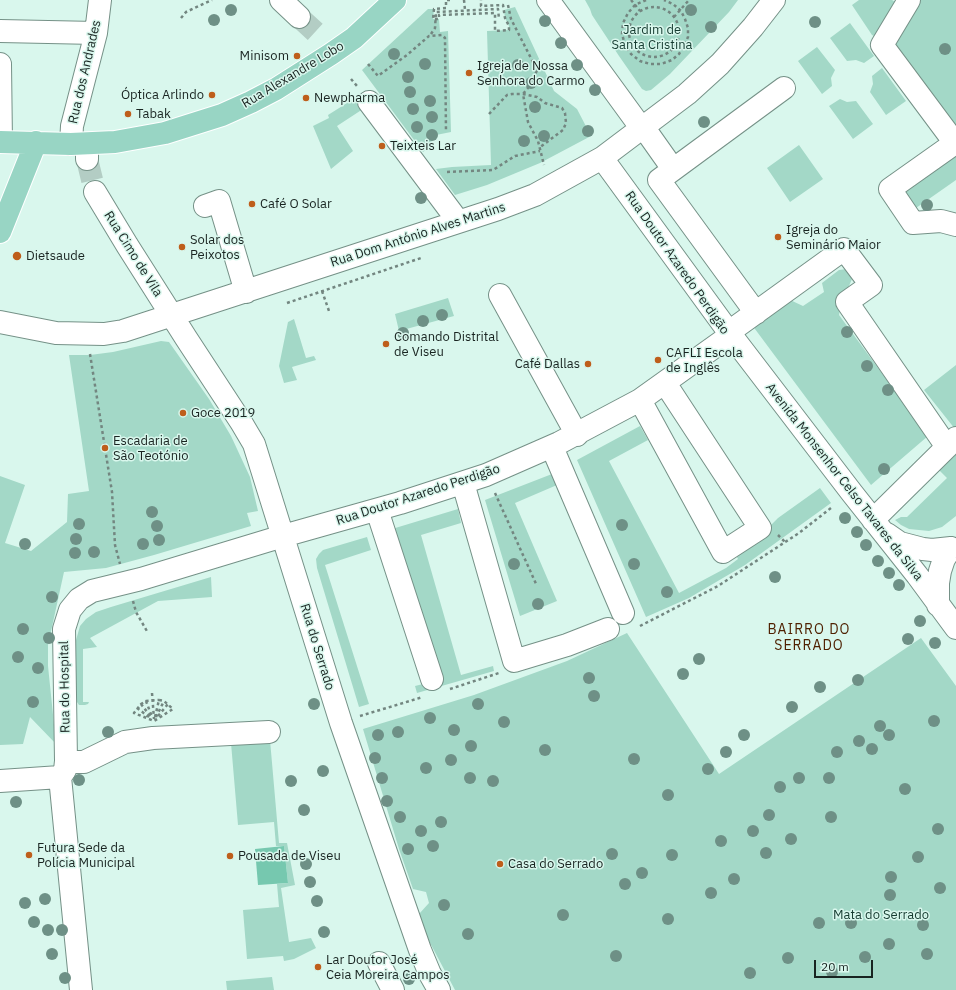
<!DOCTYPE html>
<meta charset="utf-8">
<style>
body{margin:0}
#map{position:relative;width:956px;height:990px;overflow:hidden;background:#d9f7ed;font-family:"IBM Plex Sans",sans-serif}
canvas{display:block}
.scale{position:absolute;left:814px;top:960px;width:59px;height:18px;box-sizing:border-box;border:2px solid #192421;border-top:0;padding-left:5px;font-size:12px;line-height:14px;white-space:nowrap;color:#192421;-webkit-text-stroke:3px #d9f7ed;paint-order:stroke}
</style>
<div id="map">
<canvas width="956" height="990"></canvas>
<div class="scale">20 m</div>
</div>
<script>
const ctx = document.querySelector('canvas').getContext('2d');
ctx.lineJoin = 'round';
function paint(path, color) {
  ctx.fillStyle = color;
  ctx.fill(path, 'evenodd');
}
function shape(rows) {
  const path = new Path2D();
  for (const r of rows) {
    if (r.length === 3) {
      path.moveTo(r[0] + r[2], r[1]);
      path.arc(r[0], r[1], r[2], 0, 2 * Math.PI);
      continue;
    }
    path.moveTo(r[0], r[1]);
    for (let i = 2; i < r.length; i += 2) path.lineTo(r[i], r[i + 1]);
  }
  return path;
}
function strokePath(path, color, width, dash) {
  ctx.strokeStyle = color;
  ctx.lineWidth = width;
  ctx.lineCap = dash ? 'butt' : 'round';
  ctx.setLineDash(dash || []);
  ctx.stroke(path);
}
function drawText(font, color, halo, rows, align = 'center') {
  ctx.font = font + ' "IBM Plex Sans",sans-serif';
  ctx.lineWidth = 3;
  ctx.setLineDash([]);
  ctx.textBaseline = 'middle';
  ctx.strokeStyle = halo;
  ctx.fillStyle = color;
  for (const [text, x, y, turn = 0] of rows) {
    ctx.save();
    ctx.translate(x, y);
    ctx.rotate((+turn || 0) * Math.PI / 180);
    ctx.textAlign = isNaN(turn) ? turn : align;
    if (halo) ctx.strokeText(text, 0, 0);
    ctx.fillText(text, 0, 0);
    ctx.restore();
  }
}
const green = shape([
 [585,0,738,0,729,12,670,74,651,90,646,91,642,89,619,56,592,15,590,9],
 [859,0,892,0,897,3,876,37,872,35,852,5],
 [916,0,956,0,956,135,889,45],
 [515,7,554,91,577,109,591,136,540,163,487,185,455,195,436,169,452,167,491,165,487,31,509,30,509,26,505,18,504,10],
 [428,9,434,9,433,19,439,19,440,32,448,31,451,132,431,136,432,145,423,152,362,70],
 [850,23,874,56,864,63,856,60,847,61,830,38],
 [817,47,835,70,831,78,832,86,822,94,798,61],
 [882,68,906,101,886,115,870,92,873,84,872,76],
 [355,98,363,109,337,126,353,151,331,169,313,126,329,118,328,115],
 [840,99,847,102,856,101,873,124,853,139,829,106],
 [799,145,823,179,790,202,767,168],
 [956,150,956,180,916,208,903,188],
 [847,269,852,279,841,304,839,315,928,436,871,485,752,325,788,299,803,306,824,292,822,283,839,270],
 [448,298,454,316,399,331,395,314],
 [294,319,306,358,314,356,316,360,292,367,297,380,284,383,279,366,288,322],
 [161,341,169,342,209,399,231,436,250,477,258,511,247,513,251,526,154,555,106,568,64,572,48,645,48,666,56,744,30,717,23,744,0,745,0,476,25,485,5,543,31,551,67,522,68,494,89,491,69,355,90,355,113,352],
 [956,365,956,428,955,429,924,390],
 [640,426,648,440,609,461,679,593,726,568,738,559,733,550,768,528,778,518,820,488,831,503,745,565,689,598,646,617,577,460],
 [956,451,956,516,942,527,929,531,909,529,901,525,895,520,901,517,907,517,947,478,938,469],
 [552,474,557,485,515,503,557,601,520,616,485,500],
 [458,509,461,523,421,535,461,675,493,666,494,671,417,693,415,686,435,681,392,529],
 [367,537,371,550,325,565,369,704,359,707,317,568,316,559,319,554,323,550],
 [211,577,212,597,158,601,90,638,97,647,83,649,83,702,89,702,88,704,85,705,79,705,77,702,75,681,76,640,80,626,86,619,96,612,111,607],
 [627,633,719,774,921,638,956,686,956,990,455,990,428,939,419,914,429,903,426,892,413,889,399,849,363,729,474,695,567,661],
 [270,740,279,843,287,843,295,885,281,888,289,942,311,938,316,948,294,959,284,961,283,956,247,959,243,910,279,907,277,884,288,883,284,846,276,846,274,822,238,825,231,743],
 [272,977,274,990,227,990,226,981]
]);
const water = shape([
 [284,846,288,883,258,885,255,849]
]);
const minorTunnel = shape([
 [299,17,323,39],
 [87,159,95,192]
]);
const path = shape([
 [450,0,446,0,446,8,434,9,433,19,439,19,439,15,495,13,495,31,509,30,509,26,505,18,503,5,481,6,481,0],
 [464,0,465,10],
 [631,0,640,11],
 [646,0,635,5,628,13,623,23,622,34,625,45,631,54,640,61,650,64,661,64,672,60,679,54,684,46,688,37,688,28,685,19,681,11,673,4,664,0],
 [508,5,511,19,537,70,531,84,523,94,528,122,538,141,544,165],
 [654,32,25],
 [674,17,689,0],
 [181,18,186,12,212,0],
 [431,34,435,28,436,12,498,9,499,19],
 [368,64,378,76,407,55,429,36,442,35,445,38,446,132],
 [553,78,558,82],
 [351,79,357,86],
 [489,114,507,95,512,94,523,94,537,97,545,103,562,108,565,113,566,123,563,130,539,148],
 [447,172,493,170,515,156,540,151],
 [322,291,329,311],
 [287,303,421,258],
 [90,354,112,492,115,545,120,564],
 [495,493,537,586],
 [778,535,785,542],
 [133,601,136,612,148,633],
 [640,626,718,586,799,533,831,508],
 [450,689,499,673],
 [152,693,154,719],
 [159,700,164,701,173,709,154,721,134,713,141,704,146,701,159,700],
 [146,701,152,717],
 [141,704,151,717],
 [137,708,149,717],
 [158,716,168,704],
 [360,716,423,697],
 [155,717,159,700],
 [156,717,164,701]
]);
const minor = shape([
 [281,0,299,17],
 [548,0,642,129],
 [909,0,882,45,955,143,890,189,913,223,941,221,956,225],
 [0,31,96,33],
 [0,64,1,142],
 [369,102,458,221],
 [644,128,673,169],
 [71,144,72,126,96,33,100,0],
 [602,158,731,335,852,493,917,575,956,628],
 [87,159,87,144],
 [95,192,127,245,186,338,241,422,254,444,341,723,420,950,430,974,439,990],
 [205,206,219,201,246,292],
 [500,295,577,435],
 [756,313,659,180,784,88],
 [0,322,56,333,104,334,123,331,498,209,535,195,602,158,687,94,720,64,737,45,753,27,774,0],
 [729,332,844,249,871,285,847,302,947,447,956,438],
 [640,400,723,552,760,528,665,383],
 [552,447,623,613],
 [463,483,514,661,567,645,608,629],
 [377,510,432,679],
 [873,520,947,447],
 [887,534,900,543,923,549,932,550,951,548],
 [938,605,938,583,940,571,944,559,951,548],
 [66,761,76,762,84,762,125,742,153,738,269,732],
 [0,781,60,777],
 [379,963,393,990],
 [81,990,60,777,65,770,66,761,64,629,70,610,79,599,92,591,141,579,283,536,400,503,486,475,559,443,640,400,731,335]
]);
const major = shape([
 [0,142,71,144,115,142,165,133,222,115,251,102,276,89,331,54,354,38,395,0],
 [0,232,36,142]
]);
const trees = [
 [231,10],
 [691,10],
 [214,20],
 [545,21],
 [815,22],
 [711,27],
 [561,43],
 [945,49],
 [394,54],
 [425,64],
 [518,65],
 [577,65],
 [408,77],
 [531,83],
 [595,90],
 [410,92],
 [430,101],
 [535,107],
 [413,109],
 [432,117],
 [704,122],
 [417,127],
 [588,131],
 [432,135],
 [544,136],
 [524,141],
 [421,198],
 [927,205],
 [442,315],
 [423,321],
 [847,332],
 [403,333],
 [867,366],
 [888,390],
 [884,469],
 [152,512],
 [845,518],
 [79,524],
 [622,525],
 [157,526],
 [857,532],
 [76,539],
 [159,540],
 [25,544],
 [143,544],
 [866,545],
 [94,552],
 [75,553],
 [878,561],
 [514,564],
 [634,564],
 [889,573],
 [775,577],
 [899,585],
 [667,592],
 [52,597],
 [538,604],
 [920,621],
 [23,629],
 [49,638],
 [908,639],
 [935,643],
 [18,657],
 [699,659],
 [38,668],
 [683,674],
 [589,678],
 [858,680],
 [820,687],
 [594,696],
 [33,702],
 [314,704],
 [478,704],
 [792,707],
 [430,718],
 [934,721],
 [504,722],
 [880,726],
 [454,730],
 [108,732],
 [398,732],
 [378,735],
 [744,735],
 [889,735],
 [859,741],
 [471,746],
 [872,749],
 [545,750],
 [726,752],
 [837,752],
 [375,758],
 [634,759],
 [451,760],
 [426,768],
 [708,769],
 [323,771],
 [382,778],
 [470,778],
 [799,778],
 [829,778],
 [79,780],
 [291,781],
 [493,781],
 [780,787],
 [905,789],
 [668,795],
 [387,801],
 [16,802],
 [304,810],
 [769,815],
 [400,817],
 [831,817],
 [441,822],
 [938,829],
 [421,831],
 [753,831],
 [791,839],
 [721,841],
 [433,846],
 [408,849],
 [766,853],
 [612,854],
 [672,855],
 [918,857],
 [306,864],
 [642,873],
 [891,877],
 [734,879],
 [310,882],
 [625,884],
 [940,888],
 [711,893],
 [890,895],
 [45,899],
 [317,901],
 [25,903],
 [444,905],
 [563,915],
 [668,919],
 [34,922],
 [819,923],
 [851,923],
 [923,925],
 [48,930],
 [62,930],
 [324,932],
 [468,934],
 [889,944],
 [52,954],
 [927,954],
 [616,956],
 [865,957],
 [788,958],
 [832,972],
 [750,973],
 [65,978],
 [409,979]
];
const markers = [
 [297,56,4,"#be5e1b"],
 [469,73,4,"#be5e1b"],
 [212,95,4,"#be5e1b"],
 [306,98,4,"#be5e1b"],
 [128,114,4,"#be5e1b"],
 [382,146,4,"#be5e1b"],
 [252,204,4,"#be5e1b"],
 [778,237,4,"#be5e1b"],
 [182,247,4,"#be5e1b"],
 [17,256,5,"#be5e1b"],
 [386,344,4,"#be5e1b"],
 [658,360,4,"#be5e1b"],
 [588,364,4,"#be5e1b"],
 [183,413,4,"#be5e1b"],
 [105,448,4,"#be5e1b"],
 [29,855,4,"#be5e1b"],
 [230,856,4,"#be5e1b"],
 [500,864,4,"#be5e1b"],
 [318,967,4,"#be5e1b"]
];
const parkNames = [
 ["Jardim de",652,30],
 ["Santa Cristina",652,45],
 ["Mata do Serrado",881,915]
];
const poiNames = [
 ["Minisom",289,56,"right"],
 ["Igreja de Nossa",477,66],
 ["Senhora do Carmo",477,81],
 ["Óptica Arlindo",204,95,"right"],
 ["Newpharma",314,98],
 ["Tabak",136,114],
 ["Teixteis Lar",390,146],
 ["Café O Solar",260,204],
 ["Igreja do",786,230],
 ["Seminário Maior",786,245],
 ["Solar dos",190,240],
 ["Peixotos",190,255],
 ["Dietsaude",26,256],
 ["Comando Distrital",394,337],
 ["de Viseu",394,352],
 ["CAFLI Escola",666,353],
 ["de Inglês",666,368],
 ["Café Dallas",580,364,"right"],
 ["Goce 2019",191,413],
 ["Escadaria de",113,441],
 ["São Teotónio",113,456],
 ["Futura Sede da",37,848],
 ["Polícia Municipal",37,863],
 ["Pousada de Viseu",238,856],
 ["Casa do Serrado",508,864],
 ["Lar Doutor José",326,960],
 ["Ceia Moreira Campos",326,975]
];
const streetNames = [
 ["Rua dos Andrades",85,72,-77],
 ["Rua Alexandre Lobo",293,75,-31],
 ["Rua Dom António Alves Martins",418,235,-18],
 ["Rua Cimo de Vila",133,254,58],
 ["Rua Doutor Azaredo Perdigão",677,263,55],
 ["Avenida Monsenhor Celso Tavares da Silva",844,482,52],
 ["Rua Doutor Azaredo Perdigão",418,495,-18],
 ["Rua do Serrado",317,647,73],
 ["Rua do Hospital",65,687,-91]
];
const neighbourhoodNames = [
 ["BAIRRO DO",809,630],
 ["SERRADO",809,646]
];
paint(green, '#a3d8c7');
paint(water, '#76c8af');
strokePath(minorTunnel, '#b3cdc4', 22, [22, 11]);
strokePath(minor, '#759187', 24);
strokePath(major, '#fff', 24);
strokePath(path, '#738680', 2.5, [3, 3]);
strokePath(minor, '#fff', 22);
strokePath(major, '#98d5c4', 22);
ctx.fillStyle = '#6e9086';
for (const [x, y] of trees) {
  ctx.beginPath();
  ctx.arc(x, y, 6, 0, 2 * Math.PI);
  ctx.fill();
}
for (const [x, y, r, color] of markers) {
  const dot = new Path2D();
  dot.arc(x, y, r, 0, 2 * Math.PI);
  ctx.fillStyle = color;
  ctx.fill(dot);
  strokePath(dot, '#d9f7ed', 1.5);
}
drawText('13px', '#163c31', '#d9f7ed', parkNames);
drawText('13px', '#192421', '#d9f7ed', poiNames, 'left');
drawText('13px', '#192421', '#d9f7ed', streetNames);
ctx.letterSpacing = '1px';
drawText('14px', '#4f2102', '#d9f7ed', neighbourhoodNames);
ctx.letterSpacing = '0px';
</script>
